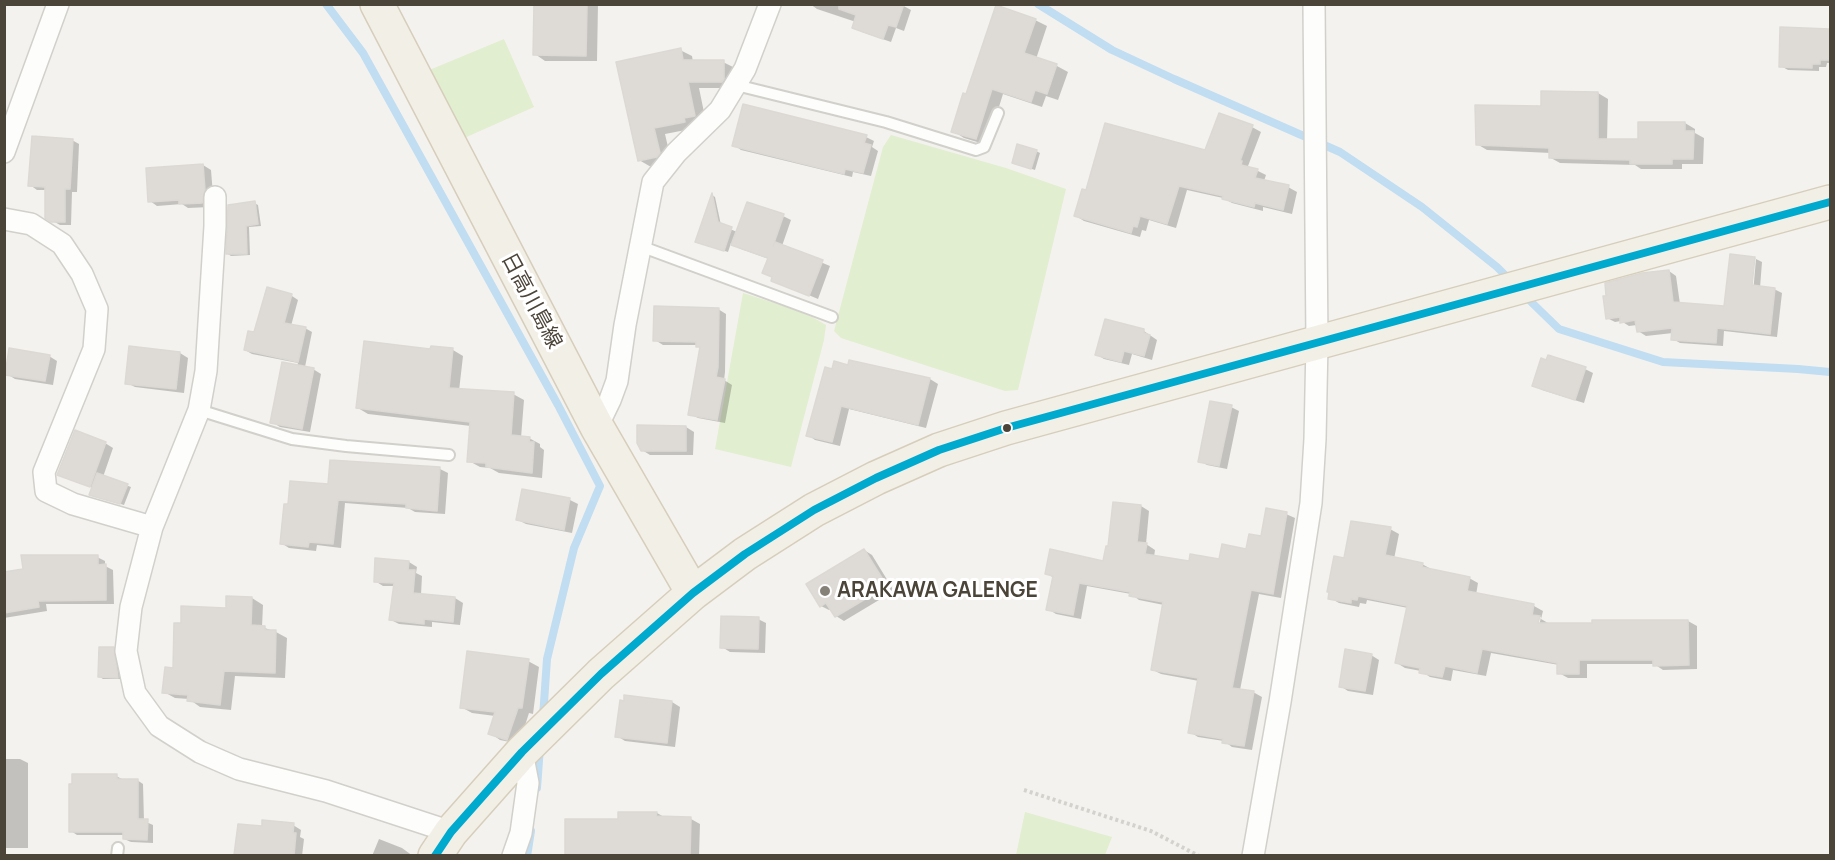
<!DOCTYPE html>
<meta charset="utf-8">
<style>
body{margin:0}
#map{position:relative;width:1835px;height:860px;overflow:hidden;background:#f4f2ee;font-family:Manrope,sans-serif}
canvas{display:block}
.frame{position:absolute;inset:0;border:6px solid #4b4439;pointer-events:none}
</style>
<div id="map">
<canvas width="1835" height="860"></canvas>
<div class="frame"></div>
</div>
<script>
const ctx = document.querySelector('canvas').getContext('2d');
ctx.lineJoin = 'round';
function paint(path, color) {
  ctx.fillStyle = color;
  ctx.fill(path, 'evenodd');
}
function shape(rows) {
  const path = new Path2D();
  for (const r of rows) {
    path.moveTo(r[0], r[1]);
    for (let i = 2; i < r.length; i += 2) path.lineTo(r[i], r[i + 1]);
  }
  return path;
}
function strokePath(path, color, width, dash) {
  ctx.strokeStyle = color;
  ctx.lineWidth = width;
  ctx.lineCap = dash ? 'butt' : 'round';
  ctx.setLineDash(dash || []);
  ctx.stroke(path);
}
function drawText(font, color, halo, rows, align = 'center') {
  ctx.font = font + ' Manrope,"Noto Sans JP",sans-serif';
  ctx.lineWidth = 6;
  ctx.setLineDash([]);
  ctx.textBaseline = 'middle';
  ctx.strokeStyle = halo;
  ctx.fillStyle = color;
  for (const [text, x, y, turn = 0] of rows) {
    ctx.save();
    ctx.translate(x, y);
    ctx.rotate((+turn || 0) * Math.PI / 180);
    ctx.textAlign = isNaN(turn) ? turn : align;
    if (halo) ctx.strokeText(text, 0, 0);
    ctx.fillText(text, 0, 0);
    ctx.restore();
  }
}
const green = shape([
 [504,39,534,107,462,139,427,71],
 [891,135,1006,168,1066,189,1018,390,1005,391,841,338,834,331,883,147],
 [743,293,787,307,812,317,826,325,824,340,791,467,715,449],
 [1025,812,1112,837,1105,855,1016,855]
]);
const shadow = shape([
 [535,4,598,4,597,61,545,61,535,54],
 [810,4,900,4,911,10,904,31,896,28,891,42,862,32,854,28,856,22,817,9],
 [1035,20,1047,26,1036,59,1057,66,1068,72,1058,100,1046,96,1042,107,1003,94,987,145,964,138,953,131,967,96],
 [1781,29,1830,30,1830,63,1827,63,1826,67,1819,67,1819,71,1788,70,1781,66],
 [680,50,692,56,693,62,723,62,735,68,734,88,699,88,706,122,696,128,665,134,671,160,668,163,651,167,639,160],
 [1542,92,1598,93,1608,99,1607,141,1640,141,1685,123,1695,129,1695,133,1704,138,1703,164,1682,164,1682,169,1641,169,1635,165,1560,163,1551,158,1551,153,1487,150,1477,144,1542,108],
 [1252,127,1261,132,1248,166,1266,175,1264,181,1288,187,1297,192,1292,214,1263,207,1263,211,1232,203,1223,198,1187,190,1176,228,1149,220,1146,231,1142,230,1140,237,1084,221,1076,216,1087,192,1206,152],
 [866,137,874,141,872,147,878,151,871,176,853,172,852,177,741,150,734,145],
 [72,140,79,144,77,192,72,192,71,225,60,225,46,217,46,190,37,190,30,185],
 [1036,151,1040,153,1035,170,1014,163],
 [203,165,211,170,213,195,210,207,188,208,182,204,157,206,150,201],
 [712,195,715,197,721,225,737,232,783,216,791,220,782,246,830,266,818,299,773,280,769,259,741,249,731,243,728,252,700,243],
 [254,203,258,205,261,226,249,227,250,255,231,256,228,254],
 [1731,256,1754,258,1762,262,1760,288,1774,289,1782,293,1777,337,1724,331,1723,346,1680,343,1673,339,1673,333,1646,336,1638,331,1637,325,1629,326,1621,321,1615,322,1607,318,1605,297,1608,297,1606,284,1643,275,1669,271,1676,276,1680,304,1725,307],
 [1753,259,1756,259,1753,293,1750,293],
 [268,289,292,296,298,300,291,326,305,328,312,332,305,367,313,369,321,374,310,432,280,427,272,422,298,363,252,354,245,350,255,334],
 [718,309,726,314,725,372,724,380,732,385,725,423,698,418,690,414,702,349,697,345,663,345,655,340],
 [1144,331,1157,340,1152,360,1132,354,1129,365,1104,359,1096,354],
 [432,347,453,350,463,356,459,391,513,394,524,400,521,438,529,438,540,444,540,447,544,450,542,478,499,473,490,468,480,467,469,461,471,426,368,414,358,408,432,351],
 [180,353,188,358,184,393,135,387,127,383],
 [49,356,57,361,53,385,15,379,7,374],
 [850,362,930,379,938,384,926,428,849,409,840,446,815,440,808,435,833,370,849,366],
 [1585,369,1593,373,1584,403,1542,390,1534,385],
 [1231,407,1239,411,1227,469,1207,465,1200,461],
 [686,427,694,432,693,455,650,455,642,450],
 [105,443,113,448,103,477,131,487,124,505,95,496,93,488,59,474],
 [440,469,448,473,445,514,415,512,408,508,345,503,341,548,317,545,316,551,289,548,281,543,289,506,329,486],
 [524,491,570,500,578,504,572,533,526,524,518,520],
 [1114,503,1141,506,1149,511,1146,544,1155,550,1154,557,1190,563,1220,560,1248,550,1286,514,1295,518,1281,598,1259,594,1240,690,1253,692,1262,697,1252,750,1232,747,1224,741,1198,737,1190,732,1199,681,1161,674,1153,670,1164,605,1139,600,1131,594,1087,586,1081,619,1056,614,1048,609,1054,578,1046,573,1105,562,1110,548],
 [1390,529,1399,534,1394,559,1422,564,1431,569,1469,578,1478,583,1476,595,1534,606,1543,611,1541,619,1548,623,1547,625,1688,621,1697,626,1697,669,1663,670,1654,664,1587,664,1587,678,1568,678,1559,673,1559,665,1491,653,1486,676,1453,670,1451,681,1430,677,1421,671,1405,668,1397,663,1408,608,1367,600,1366,604,1360,603,1359,607,1339,603,1330,598,1345,559],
 [1538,617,1541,617,1538,631],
 [864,550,872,555,894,591,844,621,836,616,832,609,829,610,821,606],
 [97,557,105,561,105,566,113,570,114,604,46,604,47,611,4,618,4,573],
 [409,562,417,567,416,573,422,576,421,595,455,598,463,603,460,625,432,622,432,627,399,624,391,620,395,586,383,586,375,581],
 [252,598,263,605,262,627,276,632,287,638,285,678,235,676,231,710,200,707,189,699,175,698,164,692,174,670,182,625,227,609],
 [758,619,766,623,765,653,730,652,722,647],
 [113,649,117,651,121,679,103,679,100,677],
 [1371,655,1379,660,1373,695,1348,691,1340,686],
 [528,661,539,667,533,714,529,713,519,744,500,740,490,733,495,716,472,713,461,707],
 [672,702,680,707,675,747,625,741,617,736],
 [4,759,20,759,28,763,28,848,4,848],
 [116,776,122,779,137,780,143,784,144,821,153,825,153,843,131,842,124,839,125,835,77,835,71,831],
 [657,813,666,818,691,819,700,824,699,856,567,856,566,821,620,820],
 [293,825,301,830,300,837,304,839,302,856,236,856,239,826,263,828],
 [379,839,402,848,413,856,372,856]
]);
const stream = shape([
 [326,4,363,53,558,405,600,486,574,548,547,659,543,717],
 [1038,4,1112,50,1174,79,1340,152,1422,207,1497,267,1511,281],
 [1524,295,1559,329,1663,362,1798,369,1830,372],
 [537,788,540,747],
 [527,856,531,831]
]);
const building = shape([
 [534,4,587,4,586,56,533,55,534,4],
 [839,4,904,4,896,27,888,25,883,39,852,28,856,15,839,9,839,4],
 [996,5,1036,19,1024,53,1057,64,1047,94,1035,90,1031,102,992,89,976,139,951,132,963,93,966,94,996,5],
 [1780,27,1830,29,1830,60,1820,60,1820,64,1812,64,1812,68,1779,67,1780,27],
 [681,48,683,60,724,60,724,79,722,82,688,82,695,116,684,118,685,122,654,128,660,153,657,157,638,161,616,62,681,48],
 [1541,91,1598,92,1598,139,1638,139,1638,122,1685,122,1685,131,1694,131,1693,159,1672,159,1672,164,1630,164,1630,160,1549,158,1549,148,1476,145,1475,105,1541,106,1541,91],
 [743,104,867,135,864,143,871,145,863,173,845,169,844,174,732,146,743,104],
 [1219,113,1253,125,1240,161,1242,161,1241,165,1258,169,1255,178,1289,185,1283,210,1255,203,1254,207,1222,199,1223,196,1179,186,1167,224,1140,216,1137,227,1133,226,1131,233,1074,216,1082,189,1086,190,1105,123,1205,150,1219,113],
 [32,136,73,139,70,189,65,189,65,222,51,222,45,218,45,187,28,186,32,136],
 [1017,144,1037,150,1031,169,1012,163,1017,144],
 [203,164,205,190,202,203,179,204,179,200,148,202,146,168,203,164],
 [712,193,718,222,732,227,724,251,695,242,712,193],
 [255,201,258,224,246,226,247,254,226,254,228,205,255,201],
 [747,202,784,214,773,246,775,242,823,260,809,296,771,281,772,277,762,273,768,258,731,245,747,202],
 [1730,254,1755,257,1752,285,1775,288,1770,334,1717,328,1716,343,1671,340,1672,328,1637,332,1635,320,1620,323,1620,317,1606,319,1603,296,1606,296,1605,283,1642,273,1669,270,1673,302,1724,306,1730,254],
 [267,287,292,294,284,323,306,327,298,362,244,350,248,331,254,332,267,287],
 [654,306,719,308,718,367,716,377,725,379,717,420,688,415,700,347,696,347,696,342,653,341,654,306],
 [1105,319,1144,329,1144,333,1150,335,1144,356,1124,351,1121,362,1095,355,1105,319],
 [364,341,430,349,431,346,453,348,449,388,514,392,511,435,530,437,529,442,534,442,532,473,486,467,486,463,467,462,470,422,356,408,364,341],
 [129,346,180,352,176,389,125,384,129,346],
 [9,348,50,355,45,381,5,375,9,348],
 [1548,355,1586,367,1575,400,1532,386,1541,358,1546,360,1548,355],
 [849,360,930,378,918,425,841,406,832,442,806,436,825,367,832,369,834,361,848,365,849,360],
 [282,362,314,368,302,429,270,423,282,362],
 [1210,401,1232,405,1219,466,1198,462,1210,401],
 [637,425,686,426,686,451,641,451,637,443,637,425],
 [75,430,106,442,90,487,57,475,75,430],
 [330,460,440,467,437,511,406,508,406,504,338,500,333,544,309,542,308,547,280,544,284,504,288,504,290,481,328,484,330,460],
 [97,473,128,484,120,504,89,495,97,473],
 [522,489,570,498,564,530,516,520,522,489],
 [1113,502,1141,505,1137,542,1147,543,1145,554,1189,561,1190,554,1219,559,1222,544,1246,549,1249,534,1261,536,1266,508,1287,512,1273,594,1251,590,1232,688,1254,691,1244,746,1222,743,1223,739,1188,733,1198,678,1151,670,1163,602,1129,596,1130,592,1079,583,1073,615,1046,610,1053,576,1045,574,1050,549,1103,561,1106,546,1108,546,1113,502],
 [1351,521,1391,527,1385,555,1423,563,1422,567,1470,577,1467,591,1534,604,1532,615,1540,616,1538,623,1592,623,1592,620,1688,620,1689,665,1653,666,1653,660,1579,660,1579,674,1557,674,1557,663,1482,649,1477,673,1445,666,1442,677,1419,673,1420,668,1395,663,1407,606,1358,596,1357,600,1351,599,1351,603,1328,599,1329,592,1327,592,1334,556,1344,558,1351,521],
 [864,549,887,586,835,617,826,603,820,607,806,584,864,549],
 [21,555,98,555,98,565,106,564,106,600,38,601,39,607,4,613,4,572,23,569,21,555],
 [375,558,409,561,408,570,415,570,413,593,455,597,453,622,424,619,424,624,389,620,394,583,374,582,375,558],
 [226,596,252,597,251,625,265,626,265,630,276,630,275,673,224,671,220,705,187,701,188,695,162,693,165,667,173,668,174,623,181,623,181,606,226,608,226,596],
 [721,616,759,617,758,649,720,648,721,616],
 [99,647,114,647,118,678,98,677,99,647],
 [1345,649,1372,654,1365,691,1339,687,1345,649],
 [467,651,529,659,522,708,518,708,507,740,488,734,495,712,460,708,467,651],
 [624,695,672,701,667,743,615,737,620,700,624,701,624,695],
 [72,774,117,774,117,779,138,779,138,819,148,819,147,840,123,839,123,832,69,832,69,784,72,784,72,774],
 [618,812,657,812,656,816,691,817,690,855,630,854,630,855,565,855,565,819,618,819,618,812],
 [262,820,294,823,293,833,296,833,294,855,234,855,238,824,262,826,262,820]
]);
const path = shape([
 [1024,790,1151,831,1199,856]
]);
const service = shape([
 [736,85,886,122,976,150,984,147,998,113],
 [640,246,832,317],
 [199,410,292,439,346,446,449,455],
 [117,856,118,848]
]);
const minor = shape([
 [4,152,58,4],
 [215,197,215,226,206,371,199,410,152,527,131,607,126,651,135,693,159,726,200,752,239,769,326,791,451,832],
 [4,219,31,224,62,244,82,274,97,309,94,349,44,472,46,491,73,504,152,527],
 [597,427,610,400,617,381,625,325,653,182,676,153,720,110,745,69,770,4],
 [513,856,521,833,528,783,522,752],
 [1253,856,1280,702,1311,503,1315,439,1317,343,1314,4]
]);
const primary = shape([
 [377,4,597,427,693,593],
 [435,856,451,832,522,752,601,674,693,593,745,554,814,510,876,478,939,450,1006,428,1830,202]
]);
const bus1 = shape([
 [435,856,451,832,522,752,601,674,693,593,745,554,814,510,876,478,939,450,1006,428,1830,202]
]);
const markers = [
 [1007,428,5,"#4b4439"],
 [825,591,6,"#868178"]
];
const streetNames = [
 ["日高川島線",531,301,62]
];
const poiNames = [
 ["ARAKAWA GALENGE",837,591]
];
paint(green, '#e1eecf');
paint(shadow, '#0003');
strokePath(stream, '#c0ddf1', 8);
paint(building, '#dedbd6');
strokePath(building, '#dcd9d4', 1.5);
strokePath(service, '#d2d0cb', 14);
strokePath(minor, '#d2d0cb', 24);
strokePath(primary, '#d6cebb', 36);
strokePath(path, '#d3d2cc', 4, [3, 3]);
strokePath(service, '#fdfdfc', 10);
strokePath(minor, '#fdfdfc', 21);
strokePath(primary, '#f2efe6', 33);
strokePath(bus1, '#00a9ce', 8);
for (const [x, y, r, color] of markers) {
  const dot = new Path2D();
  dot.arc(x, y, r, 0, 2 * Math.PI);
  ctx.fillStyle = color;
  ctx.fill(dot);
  strokePath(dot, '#fff', 2);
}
drawText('21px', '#4b4439', '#fff', streetNames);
drawText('bold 21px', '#4b4439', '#fff', poiNames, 'left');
</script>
